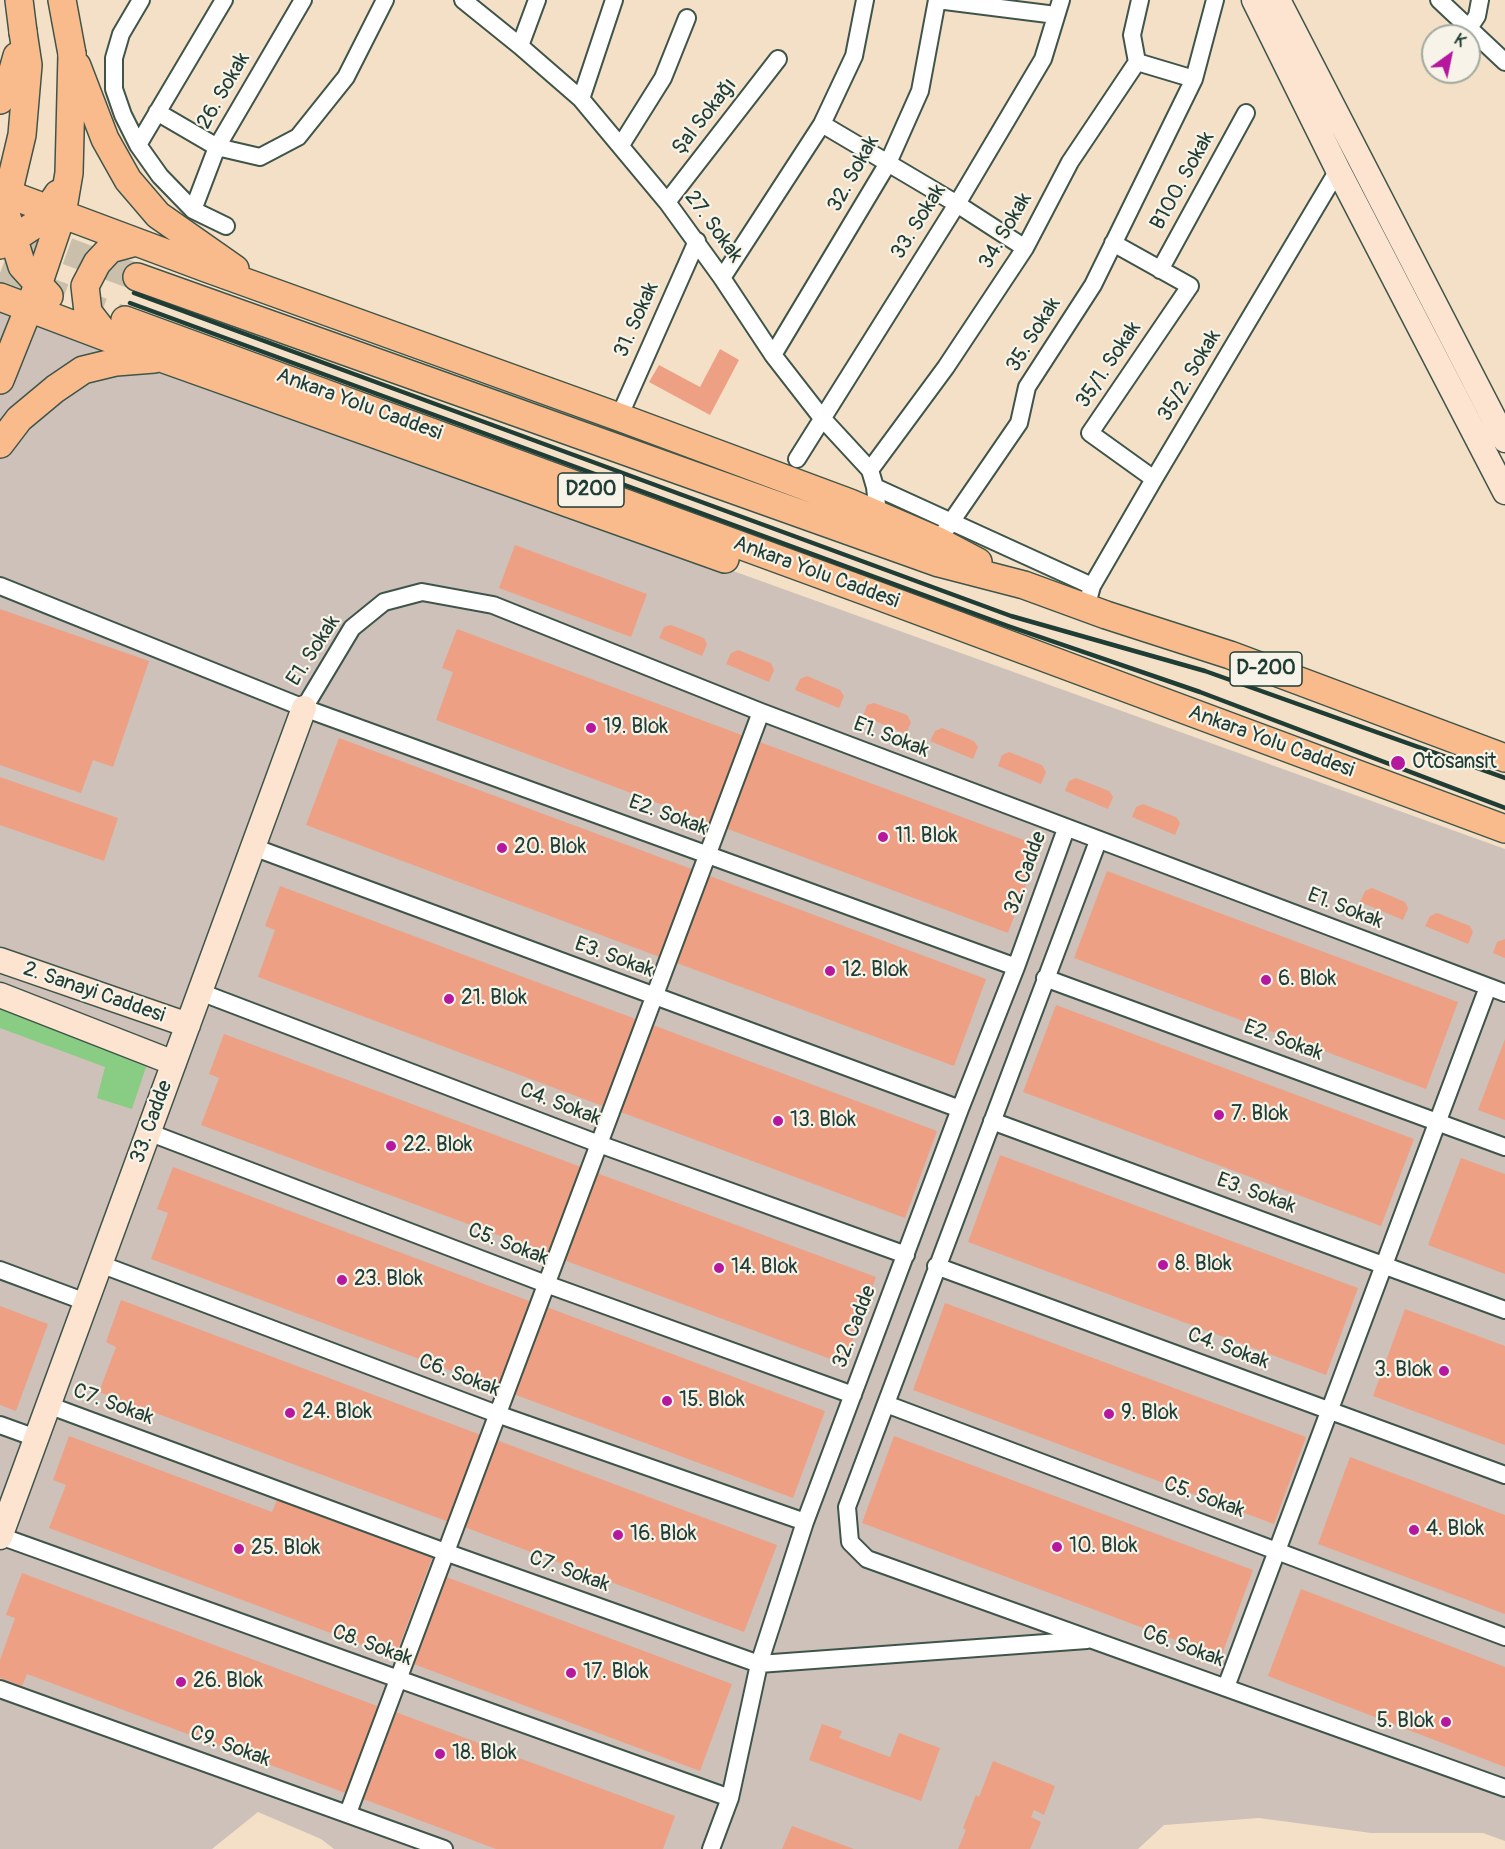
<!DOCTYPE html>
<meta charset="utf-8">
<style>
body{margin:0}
#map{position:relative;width:1505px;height:1849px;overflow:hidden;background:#f4e0c7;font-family:Pangolin,sans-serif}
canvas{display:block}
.north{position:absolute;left:1421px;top:24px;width:60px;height:60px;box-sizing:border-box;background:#f7f3e8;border:2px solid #a1aaa0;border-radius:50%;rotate:33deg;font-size:16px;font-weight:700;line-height:24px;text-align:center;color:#1f3d34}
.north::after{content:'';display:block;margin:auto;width:21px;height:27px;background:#b5179e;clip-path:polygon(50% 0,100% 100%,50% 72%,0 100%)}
</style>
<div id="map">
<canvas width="1505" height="1849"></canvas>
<div class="north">K</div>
</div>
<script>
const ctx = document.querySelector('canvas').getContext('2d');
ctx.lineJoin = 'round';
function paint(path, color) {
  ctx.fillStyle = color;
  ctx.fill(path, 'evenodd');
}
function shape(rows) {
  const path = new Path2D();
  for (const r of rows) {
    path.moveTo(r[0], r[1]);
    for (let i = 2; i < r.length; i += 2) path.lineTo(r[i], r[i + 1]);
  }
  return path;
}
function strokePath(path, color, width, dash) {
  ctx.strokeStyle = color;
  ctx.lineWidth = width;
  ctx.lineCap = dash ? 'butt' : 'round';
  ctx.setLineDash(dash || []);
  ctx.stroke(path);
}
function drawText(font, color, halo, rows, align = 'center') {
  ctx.font = font + ' Pangolin,sans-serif';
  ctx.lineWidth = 4.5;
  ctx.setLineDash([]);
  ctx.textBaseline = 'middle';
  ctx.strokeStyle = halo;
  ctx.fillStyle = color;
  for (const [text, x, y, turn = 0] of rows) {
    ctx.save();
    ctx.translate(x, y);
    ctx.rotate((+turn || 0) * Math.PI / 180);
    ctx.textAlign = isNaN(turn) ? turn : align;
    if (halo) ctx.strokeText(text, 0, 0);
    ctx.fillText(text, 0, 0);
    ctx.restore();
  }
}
const industrial = shape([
 [0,304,103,344,1505,849,1505,1841,1483,1833,1371,1833,1259,1818,1164,1825,1138,1849,334,1849,321,1839,258,1812,212,1849,0,1849]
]);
const green = shape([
 [0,1006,148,1061,132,1109,97,1098,105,1067,0,1028]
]);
const building = shape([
 [720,349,739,360,710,415,649,382,659,365,700,387],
 [515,545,647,594,631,637,499,588],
 [0,609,149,661,113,767,93,760,81,793,0,765],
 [671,625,704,638,707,644,702,656,659,638,664,627],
 [457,629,747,737,714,824,436,720,453,672,442,668],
 [738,650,771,663,774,670,769,682,726,664,731,653],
 [807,676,840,690,844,696,839,708,795,690,800,679],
 [874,703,907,715,911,722,906,734,863,716,867,705],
 [942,728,974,741,978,747,973,759,930,741,935,731],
 [339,738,697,871,665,959,306,825],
 [757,741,1040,846,1008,933,725,828],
 [1009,752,1042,765,1046,772,1041,784,998,766,1002,755],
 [0,777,118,818,104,861,0,825],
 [1076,778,1109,791,1113,797,1108,809,1065,791,1069,781],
 [1143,804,1176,817,1180,823,1175,835,1132,817,1136,807],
 [1107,871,1458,1002,1426,1089,1074,958],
 [707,875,986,979,954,1066,674,962],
 [280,886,641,1021,608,1108,258,977,275,930,265,926],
 [1372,888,1405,902,1408,908,1403,920,1360,902,1365,891],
 [1437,913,1470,926,1473,932,1468,944,1425,926,1430,916],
 [1505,939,1505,958,1493,953,1497,942],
 [1056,1005,1414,1139,1381,1226,1023,1092],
 [650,1024,937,1131,905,1218,618,1111],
 [224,1034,581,1167,549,1254,201,1125,219,1078,209,1074],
 [1505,1039,1505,1120,1478,1110],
 [1000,1155,1358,1288,1326,1375,968,1242],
 [1461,1158,1505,1174,1505,1274,1428,1245],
 [173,1167,532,1302,500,1389,151,1259,168,1213,157,1209],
 [594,1172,876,1277,844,1364,561,1259],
 [121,1300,481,1435,449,1522,99,1392,116,1347,106,1342],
 [945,1303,1306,1437,1274,1524,913,1390],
 [541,1305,825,1411,793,1498,508,1392],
 [0,1306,48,1324,16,1411,0,1405],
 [1405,1309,1505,1346,1505,1445,1373,1396],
 [69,1436,272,1512,277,1500,432,1558,395,1657,49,1528,66,1485,53,1480],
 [894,1436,1253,1570,1221,1657,862,1523],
 [491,1438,777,1545,744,1632,459,1525],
 [1350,1457,1505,1515,1505,1614,1318,1544],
 [22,1573,380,1707,348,1794,27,1674,22,1686,0,1678,0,1660,15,1618,6,1615],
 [441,1575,732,1684,700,1771,408,1662],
 [1301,1589,1505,1667,1505,1767,1268,1676],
 [390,1710,675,1816,663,1849,496,1849,358,1797],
 [822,1724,842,1731,839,1738,890,1757,899,1733,940,1748,921,1801,809,1760],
 [993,1761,1055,1786,1044,1815,1034,1810,1031,1817,1041,1822,1030,1849,958,1849,966,1830,963,1828,976,1795,979,1797],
 [792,1826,854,1849,782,1849]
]);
const trunkTunnel = shape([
 [29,237,137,277],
 [0,273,125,320]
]);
const minor = shape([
 [141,0,121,34,114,58,114,89,123,115,138,145,160,176,193,210,226,226],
 [463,0,520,46,581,99,667,202,722,278,773,355,822,418,870,470,875,487,878,515],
 [937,0,1056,15],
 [1439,0,1505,62],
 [1469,28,1477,16,1480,0],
 [520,46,537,0],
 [1194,79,1215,0],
 [581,99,614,0],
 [157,112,217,147,260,157,298,137,346,77,385,0],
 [822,124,957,204,1025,248],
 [138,145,224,0],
 [621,145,663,78,687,18],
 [667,202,778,59],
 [193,210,217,147,303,0],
 [1113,243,1190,286,1090,433,1154,479],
 [1160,270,1246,113],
 [722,278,822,124,854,56,865,0],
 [773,355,888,163,920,91,937,0],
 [619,417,697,241],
 [797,459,957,204,1043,59,1061,0],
 [870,470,946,367,1025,248,1070,162,1137,62,1132,35,1140,0],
 [875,487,1092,586],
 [938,541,1019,423,1027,387,1093,285,1194,79,1137,62],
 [0,586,304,708,1016,967],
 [1086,608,1092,586,1154,479,1338,170],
 [304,708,352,628,384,602,422,592,493,605,761,712,1505,993],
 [1098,841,847,1507,850,1542,867,1559,1505,1788],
 [253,847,960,1109],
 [1045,978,1505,1147],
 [200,992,599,1144,906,1255],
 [992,1121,1505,1310],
 [148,1132,546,1284,853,1395],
 [100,1264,497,1414,805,1522],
 [936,1266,1505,1475],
 [0,1270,86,1302],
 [886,1404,1505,1637],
 [48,1405,445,1552,759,1664,1087,1640],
 [0,1425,36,1438],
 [0,1536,730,1798],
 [1226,1687,1488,987],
 [0,1689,444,1849],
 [348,1813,761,712],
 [711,1849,730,1798,759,1664,805,1522,960,1109,1016,967,1066,829]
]);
const secondary = shape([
 [1254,0,1338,170,1505,492],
 [1278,0,1505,440],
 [0,960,188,1025],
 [0,995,174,1063],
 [0,1537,304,708]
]);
const primary = shape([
 [19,0,23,32],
 [62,0,72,54]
]);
const trunk = shape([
 [77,66,105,139,128,180,158,215,235,269],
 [0,100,8,88,17,56],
 [0,191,206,268,619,417,850,503,938,541,978,562],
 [8,197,6,214,22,266,49,296],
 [0,216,8,194,22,135,28,65,23,32],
 [0,245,13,239,39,222,58,194],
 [137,277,939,563,1024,585,1106,615,1230,655,1505,758],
 [0,297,164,359,725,559],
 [125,320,868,592,1505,829],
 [108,338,88,312,85,286,97,263,110,249,136,242],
 [0,380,38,285,62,214,69,173,72,54],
 [0,444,19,419,55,389,83,370,116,362,154,359]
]);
const rail = shape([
 [134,293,1011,616,1205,671,1505,778],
 [130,303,1008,626,1200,692,1505,808]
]);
const markers = [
 [591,728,6,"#b5179e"],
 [1398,763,8,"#b5179e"],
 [883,837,6,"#b5179e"],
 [502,848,6,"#b5179e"],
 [830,971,6,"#b5179e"],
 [1266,980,6,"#b5179e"],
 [449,999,6,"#b5179e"],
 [1219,1115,6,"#b5179e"],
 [778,1121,6,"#b5179e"],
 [391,1146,6,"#b5179e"],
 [1163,1265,6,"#b5179e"],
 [719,1268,6,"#b5179e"],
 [342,1280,6,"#b5179e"],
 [1444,1371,6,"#b5179e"],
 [667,1401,6,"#b5179e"],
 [290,1413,6,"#b5179e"],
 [1109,1414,6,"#b5179e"],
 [1414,1530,6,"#b5179e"],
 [618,1535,6,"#b5179e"],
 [1057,1547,6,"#b5179e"],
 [239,1549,6,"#b5179e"],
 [571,1673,6,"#b5179e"],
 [181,1682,6,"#b5179e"],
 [1446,1722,6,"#b5179e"],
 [440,1754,6,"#b5179e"]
];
const shields = [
 [591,490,66],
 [1266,669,72]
];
const shieldNames = [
 ["D200",591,490],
 ["D-200",1266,669]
];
const streetNames = [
 ["26. Sokak",224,91,-60],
 ["Şal Sokağı",705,117,-52],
 ["32. Sokak",854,174,-61],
 ["B100. Sokak",1183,181,-61],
 ["33. Sokak",919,222,-58],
 ["27. Sokak",713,227,54],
 ["34. Sokak",1006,231,-60],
 ["31. Sokak",637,320,-66],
 ["35. Sokak",1034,335,-58],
 ["35/1. Sokak",1109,365,-56],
 ["35/2. Sokak",1190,376,-59],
 ["Ankara Yolu Caddesi",359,405,20],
 ["Ankara Yolu Caddesi",816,573,20],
 ["E1. Sokak",314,651,-57],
 ["E1. Sokak",891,738,21],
 ["Ankara Yolu Caddesi",1271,742,20],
 ["E2. Sokak",668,816,20],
 ["32. Cadde",1026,873,-70],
 ["E1. Sokak",1345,909,21],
 ["E3. Sokak",614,958,20],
 ["2. Sanayi Caddesi",94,993,19],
 ["E2. Sokak",1283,1041,20],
 ["C4. Sokak",560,1105,21],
 ["33. Cadde",152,1122,-70],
 ["E3. Sokak",1256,1194,20],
 ["C5. Sokak",508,1245,21],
 ["32. Cadde",855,1327,-69],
 ["C4. Sokak",1228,1349,20],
 ["C6. Sokak",459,1376,21],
 ["C7. Sokak",113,1405,20],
 ["C5. Sokak",1204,1498,20],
 ["C7. Sokak",569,1572,20],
 ["C8. Sokak",372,1646,20],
 ["C6. Sokak",1183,1647,20],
 ["C9. Sokak",230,1747,20]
];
const poiNames = [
 ["19. Blok",603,728],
 ["Otosansit",1412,763],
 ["11. Blok",895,837],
 ["20. Blok",514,848],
 ["12. Blok",842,971],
 ["6. Blok",1278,980],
 ["21. Blok",461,999],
 ["7. Blok",1231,1115],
 ["13. Blok",790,1121],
 ["22. Blok",403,1146],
 ["8. Blok",1175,1265],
 ["14. Blok",731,1268],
 ["23. Blok",354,1280],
 ["3. Blok",1432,1371,"right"],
 ["15. Blok",679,1401],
 ["24. Blok",302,1413],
 ["9. Blok",1121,1414],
 ["4. Blok",1426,1530],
 ["16. Blok",630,1535],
 ["10. Blok",1069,1547],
 ["25. Blok",251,1549],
 ["17. Blok",583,1673],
 ["26. Blok",193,1682],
 ["5. Blok",1434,1722,"right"],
 ["18. Blok",452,1754]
];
paint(industrial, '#cec1b9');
paint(green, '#89cc84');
paint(building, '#eda084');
strokePath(trunkTunnel, '#c9bfaa', 27, [27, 14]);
strokePath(minor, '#3f554a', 20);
strokePath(secondary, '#3f554a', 27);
strokePath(primary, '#3f554a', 30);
strokePath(trunk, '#3f554a', 30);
strokePath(minor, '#fff', 16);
strokePath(secondary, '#fde4d1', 24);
strokePath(primary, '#fabb8c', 27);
strokePath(trunk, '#fabb8c', 27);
strokePath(rail, '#1f3d34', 4.5);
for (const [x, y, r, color] of markers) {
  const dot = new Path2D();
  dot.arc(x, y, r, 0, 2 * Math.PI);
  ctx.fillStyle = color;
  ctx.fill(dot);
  strokePath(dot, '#f7f3e8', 2);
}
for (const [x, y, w] of shields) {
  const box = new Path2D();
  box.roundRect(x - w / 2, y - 17, w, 34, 4.5);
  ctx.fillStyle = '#f7f3e8';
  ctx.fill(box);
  strokePath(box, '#1f3d34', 1.5);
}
drawText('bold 20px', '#1f3d34', null, shieldNames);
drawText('21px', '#1f3d34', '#f7f3e8', streetNames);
drawText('21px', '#1f3d34', '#f7f3e8', poiNames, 'left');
</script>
